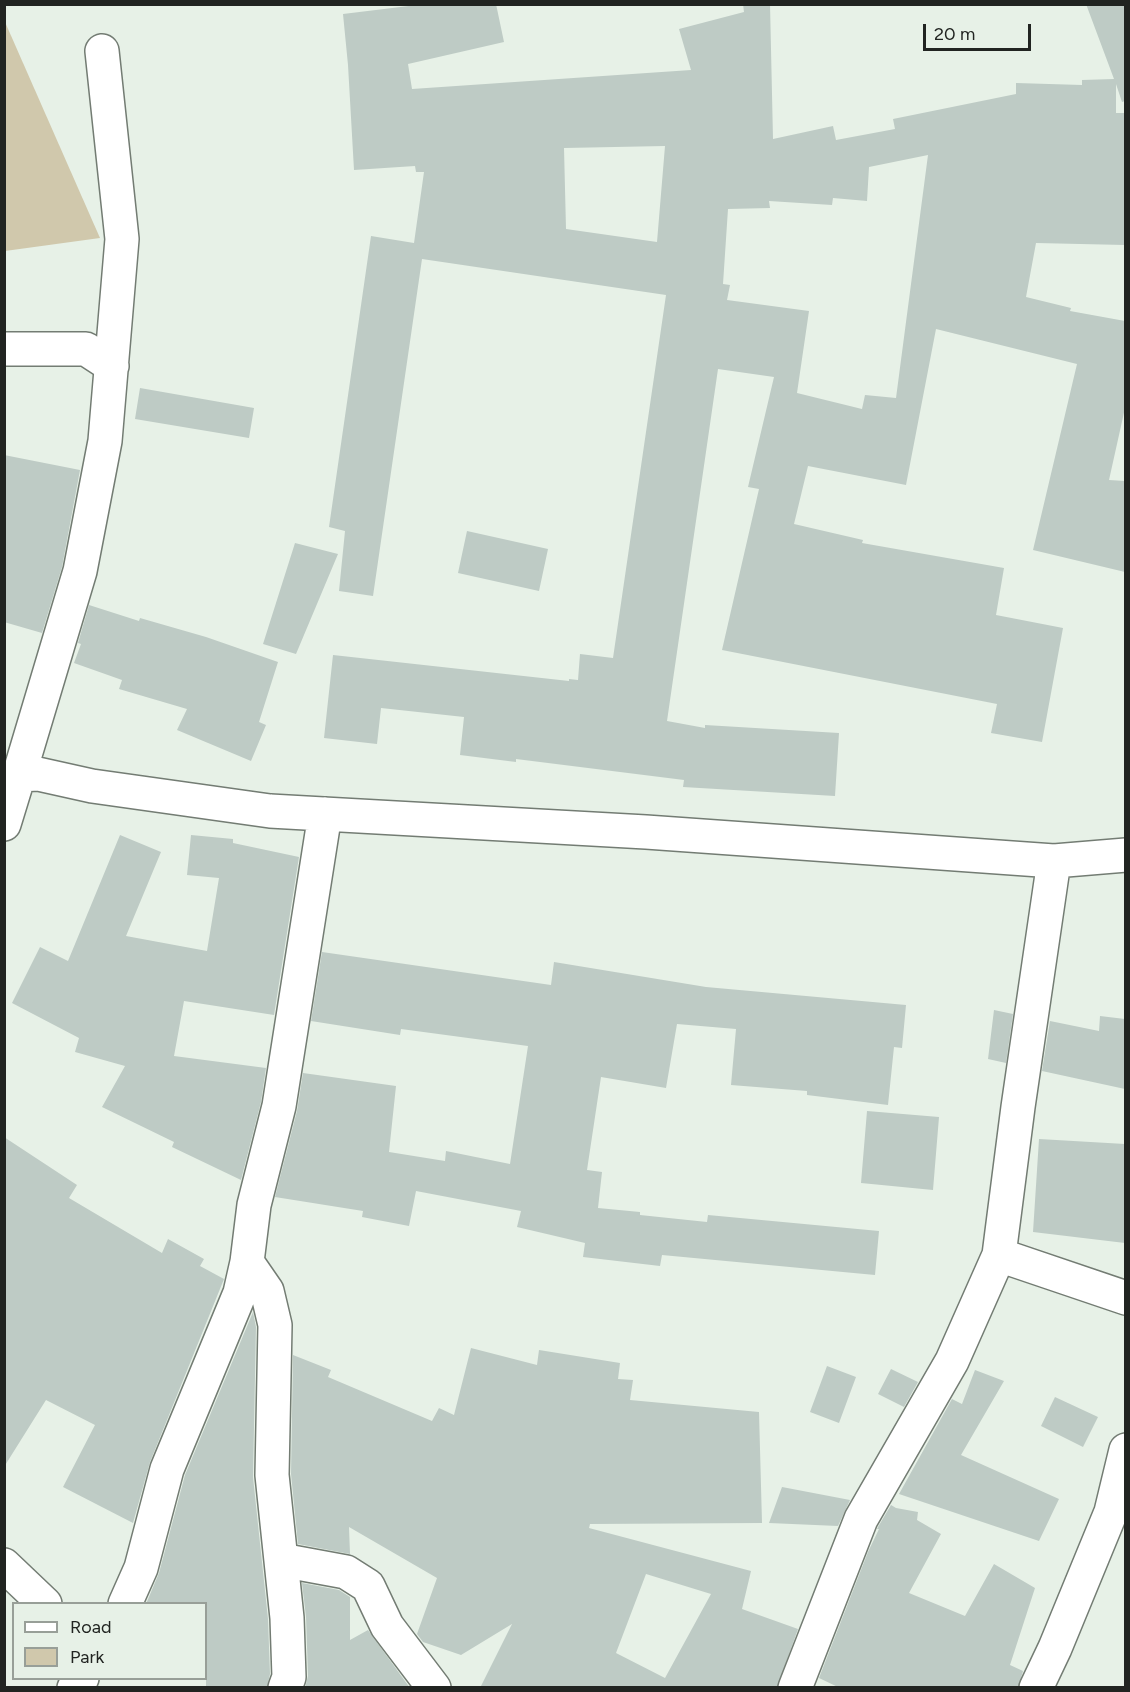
<!DOCTYPE html>
<style>
body{margin:0}
#map{position:relative;width:1130px;height:1692px;overflow:hidden;background:#e7f1e7;font-family:Figtree,sans-serif}
canvas{display:block}
.frame{position:absolute;inset:0;border:6px solid #212421;pointer-events:none}
.legend{position:absolute;left:12px;top:1602px;width:195px;height:78px;box-sizing:border-box;background:#e7f1e7;border:2px solid #989f98;margin:0;padding:8px 10px;list-style:none;font-size:18px;color:#212421}
.legend li{display:flex;align-items:center;gap:12px;height:30px}
.legend b{width:30px;border:2px solid #989f98}
.scale{position:absolute;left:923px;top:24px;width:108px;height:27px;box-sizing:border-box;border:3px solid #212421;border-top:0;padding-left:8px;font-size:18px;line-height:21px;white-space:nowrap;color:#212421;-webkit-text-stroke:4px #e7f1e7;paint-order:stroke}
</style>
<div id="map">
<canvas width="1130" height="1692"></canvas>
<div class="frame"></div>
<ul class="legend">
<li><b style="height:8px;background:#fff"></b>Road</li>
<li><b style="height:16px;background:#d0c8ac"></b>Park</li>
</ul>
<div class="scale">20 m</div>
</div>
<script>
const ctx = document.querySelector('canvas').getContext('2d');
ctx.lineJoin = 'round';
function paint(path, color) {
  ctx.fillStyle = color;
  ctx.fill(path, 'evenodd');
}
function shape(rows) {
  const path = new Path2D();
  for (const r of rows) {
    path.moveTo(r[0], r[1]);
    for (let i = 2; i < r.length; i += 2) path.lineTo(r[i], r[i + 1]);
  }
  return path;
}
function strokePath(path, color, width, dash) {
  ctx.strokeStyle = color;
  ctx.lineWidth = width;
  ctx.lineCap = dash ? 'butt' : 'round';
  ctx.setLineDash(dash || []);
  ctx.stroke(path);
}
const green = shape([
 [4,22,5,22,100,238,5,251]
]);
const building = shape([
 [425,4,496,4,504,42,408,64,412,89,691,70,679,29,744,12,743,4,770,4,773,139,833,126,836,140,895,129,893,119,1016,94,1016,83,1082,85,1082,80,1114,79,1086,4,1125,4,1125,101,1122,102,1116,84,1116,113,1125,113,1125,245,1036,243,1026,297,1071,308,1070,311,1125,321,1125,408,1109,480,1125,481,1125,572,1033,550,1077,364,936,329,906,485,808,466,794,524,863,540,862,543,1004,568,996,615,1063,628,1042,742,991,733,997,704,722,650,759,489,748,487,774,377,718,369,667,721,705,728,705,725,839,733,835,796,683,787,684,780,516,759,516,762,460,755,464,717,381,708,377,744,324,738,333,655,569,681,569,679,578,680,580,654,613,658,666,295,422,259,373,596,339,591,345,531,329,527,371,236,414,243,424,172,416,172,415,166,354,170,348,65,343,14],
 [665,146,657,242,566,229,564,148],
 [928,155,896,398,865,395,862,409,797,393,809,311,727,300,730,285,723,284,728,209,770,208,769,201,832,205,833,198,867,201,869,167],
 [140,388,254,408,249,438,135,419],
 [4,455,80,470,62,567,42,633,4,622],
 [467,531,548,549,539,591,458,573],
 [295,543,338,554,296,654,263,644],
 [89,605,139,621,140,618,206,637,278,662,259,722,266,725,251,761,177,730,187,709,119,689,122,680,74,663,81,644,78,643],
 [120,835,161,852,126,936,207,951,219,878,187,875,191,835,233,839,233,843,299,857,274,1015,184,1001,174,1056,266,1068,261,1102,241,1180,172,1147,174,1142,102,1107,125,1066,75,1052,79,1038,12,1003,40,947,68,961],
 [322,952,551,985,554,962,706,987,906,1005,902,1048,894,1047,888,1105,807,1095,807,1091,731,1085,736,1029,677,1024,666,1088,601,1077,587,1170,602,1172,598,1208,640,1212,640,1215,707,1222,708,1215,879,1231,875,1275,662,1255,660,1266,583,1257,585,1243,517,1227,521,1211,416,1191,409,1226,362,1217,363,1211,275,1197,297,1111,303,1073,396,1086,389,1152,445,1161,446,1151,510,1164,528,1046,401,1029,400,1035,311,1021],
 [994,1010,1013,1014,1006,1063,988,1059],
 [1100,1016,1125,1019,1125,1089,1042,1071,1050,1021,1099,1031],
 [867,1111,939,1117,933,1190,861,1183],
 [4,1137,77,1185,69,1198,162,1253,168,1239,204,1259,200,1266,224,1279,150,1462,133,1523,63,1487,95,1425,46,1400,4,1467],
 [1039,1139,1125,1144,1125,1243,1033,1232],
 [253,1312,256,1327,253,1477,268,1619,270,1674,267,1688,206,1688,206,1604,146,1604,159,1573,185,1475],
 [471,1348,537,1365,539,1350,620,1363,618,1379,633,1380,630,1400,759,1412,762,1523,590,1524,589,1528,751,1571,742,1609,798,1629,777,1688,480,1688,512,1624,461,1655,423,1642,417,1634,437,1578,349,1527,350,1554,298,1544,291,1474,293,1355,331,1370,328,1377,432,1421,439,1408,454,1415],
 [646,1574,711,1594,665,1678,616,1653],
 [827,1366,856,1377,839,1423,810,1412],
 [891,1369,918,1382,904,1407,878,1394],
 [975,1370,1004,1381,961,1455,1059,1499,1039,1541,899,1494,952,1399,962,1404],
 [1055,1397,1098,1417,1083,1447,1041,1426],
 [782,1487,850,1500,838,1526,769,1523],
 [891,1505,896,1508,918,1512,917,1520,941,1534,909,1593,965,1616,994,1564,1035,1588,1010,1665,1023,1671,1018,1688,840,1688,819,1678,868,1552,879,1529,877,1529,878,1527],
 [302,1583,339,1590,350,1597,350,1640,368,1630,410,1688,305,1688,308,1676,306,1617]
]);
const minor = shape([
 [4,349,86,349,112,366],
 [19,775,80,571,105,441,122,239,102,51],
 [4,824,19,775,38,774,92,786,270,811,646,832,1054,861,1126,855],
 [999,1255,1126,1298],
 [247,1262,267,1291,275,1325,272,1475,287,1618,289,1677,285,1688],
 [281,1560,346,1572,368,1586,387,1626,434,1688],
 [4,1565,45,1604],
 [125,1604,141,1568,167,1469,240,1293,247,1262,254,1205,279,1106,325,814],
 [74,1688,82,1678],
 [795,1688,861,1519,952,1361,999,1255,1018,1107,1054,861],
 [1036,1688,1055,1648,1111,1512,1126,1450]
]);
paint(green, '#d0c8ac');
paint(building, '#becbc5');
strokePath(minor, '#737c73', 36);
strokePath(minor, '#fff', 33);
</script>
